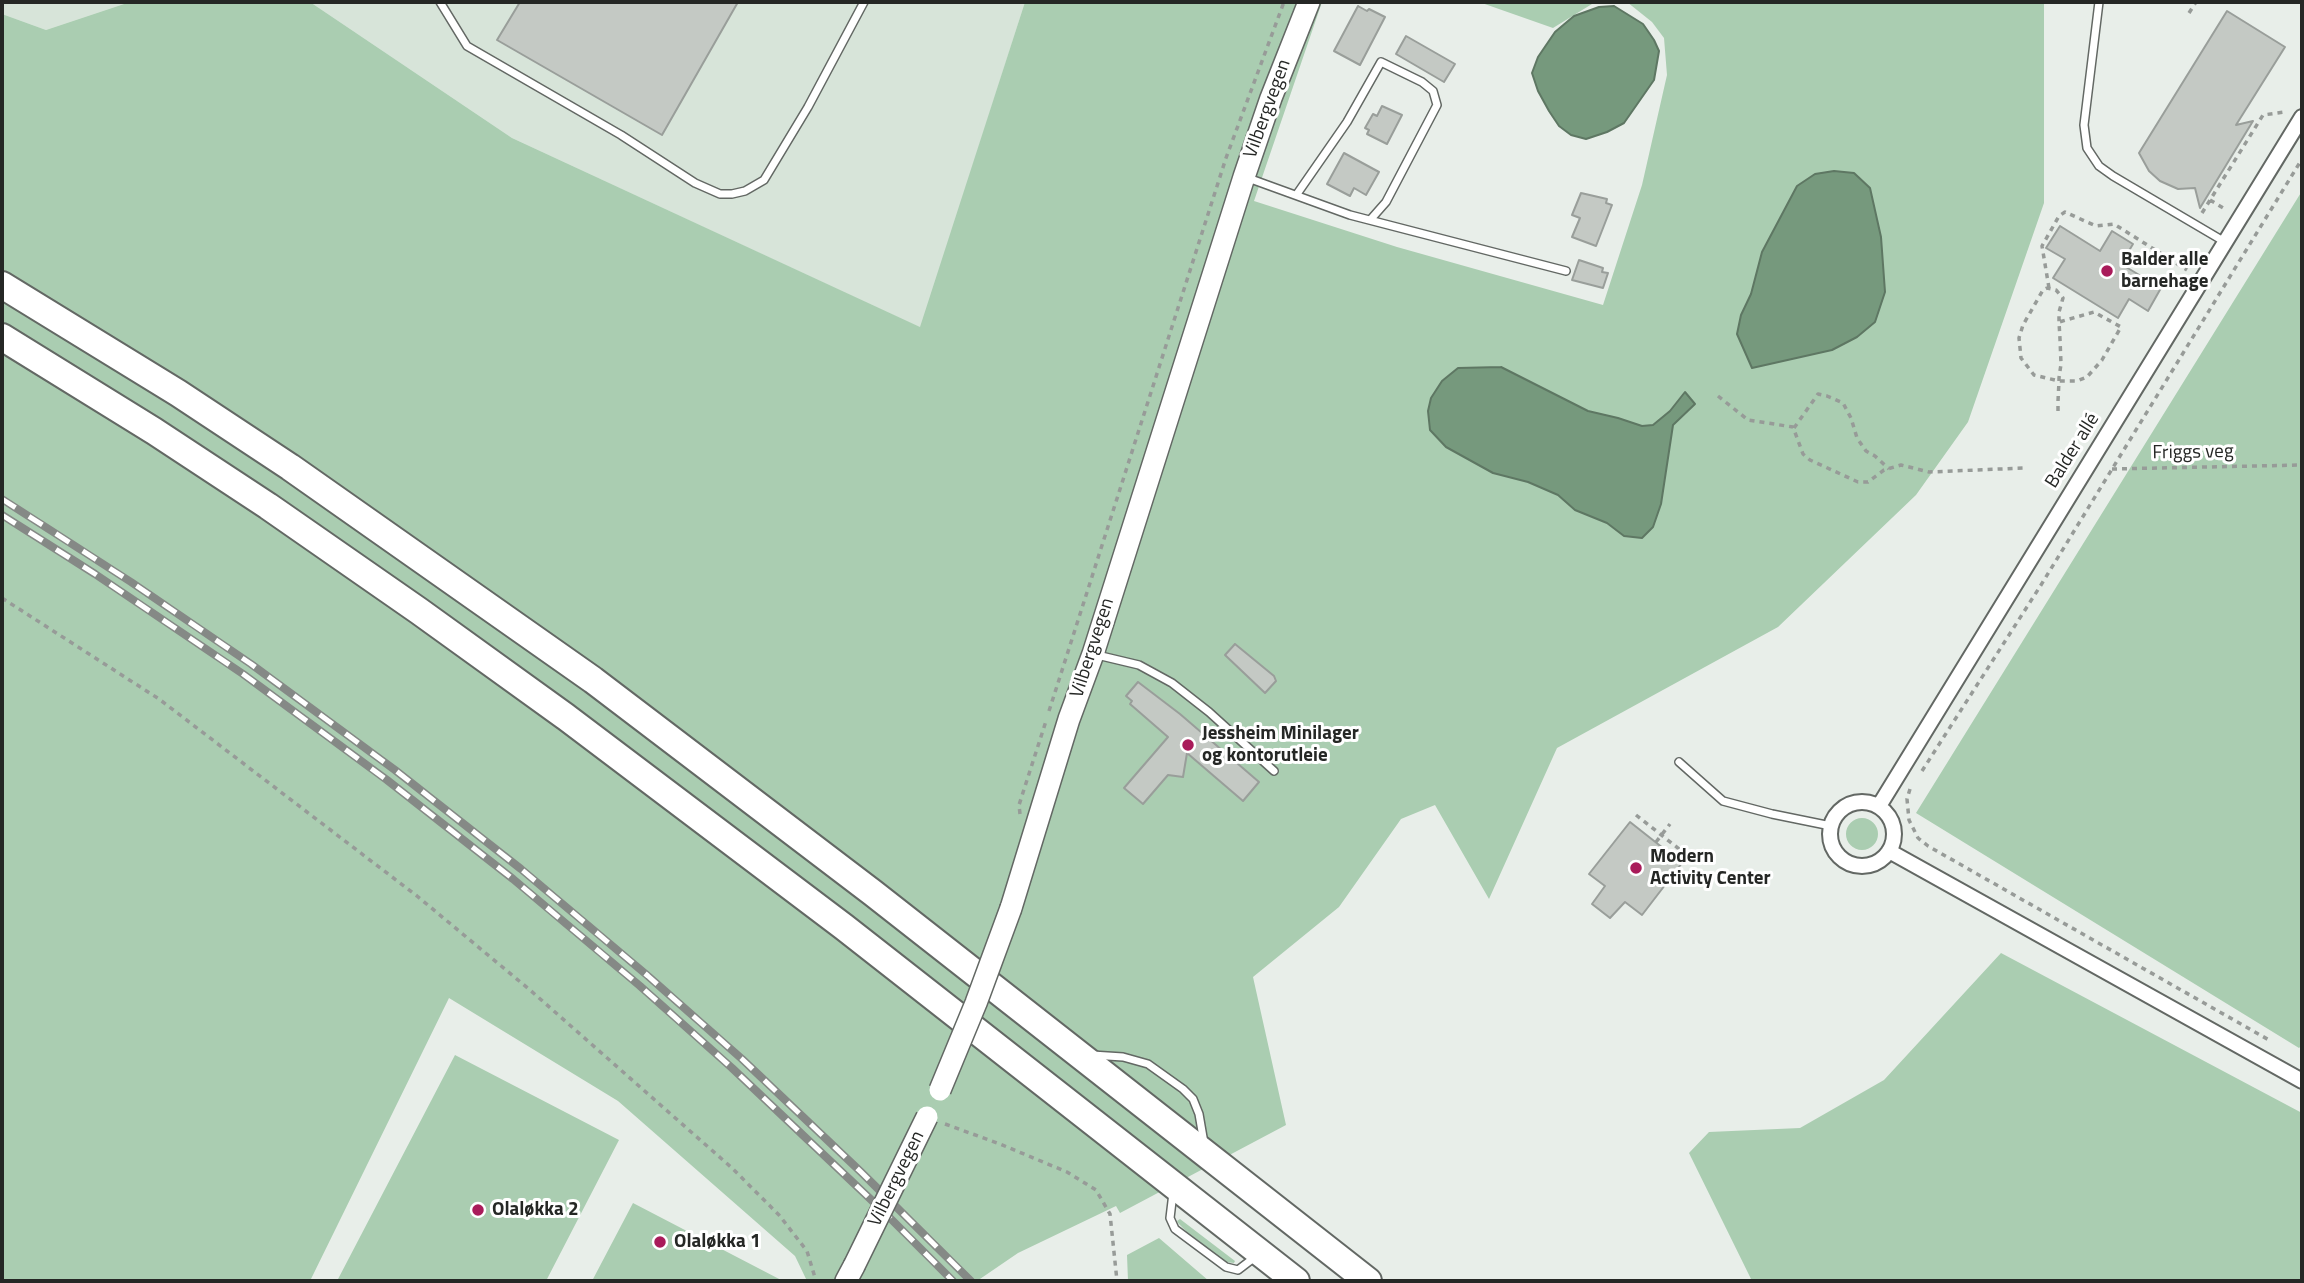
<!DOCTYPE html>
<html>
<head>
<meta charset="utf-8">
<style>
  body { margin:0 }
  #map { position:relative; width:2304px; height:1283px; overflow:hidden; background:#e8eee9; font-family:"Titillium Web",sans-serif }
  canvas { display:block }
  .frame { position:absolute; inset:0; border:4px solid #252725; pointer-events:none }
</style>
</head>
<body>
<div id="map">
<canvas width="2304" height="1283"></canvas>
<div class="frame"></div>
</div>
<script>
const c = document.querySelector('canvas').getContext('2d');
c.lineJoin = 'round';
function paint(path, color) { c.fillStyle = color; c.fill(path, 'evenodd'); }
const poly = rows => new Path2D(rows.map(r => 'M' + r).join(''));
function trace(path, color, width, dash) { c.strokeStyle = color; c.lineWidth = width; c.lineCap = dash ? 'butt' : 'round'; c.setLineDash(dash || []); c.stroke(path); }
function drawText(font, color, halo, rows, align = 'center') {
  c.font = font + ' "Titillium Web",sans-serif'; c.lineWidth = 6; c.setLineDash([]); c.textBaseline = 'middle'; c.strokeStyle = halo; c.fillStyle = color; for (const [text, x, y, turn = 0] of rows) {
    c.save(); c.translate(x, y); c.rotate((+turn || 0) * Math.PI / 180); c.textAlign = isNaN(turn) ? turn : align; if (halo) c.strokeText(text, 0, 0); c.fillText(text, 0, 0); c.restore();
  }
}
paint(poly([
  [2,2,130,2,46,30,2,14],
  [310,2,1025,2,921,328,512,138]
]), '#d7e4d9');
paint(poly([
  [130,2,310,2,512,138,920,327,1025,2,1322,2,1254,201,1397,247,1603,305,1642,185,1667,75,1664,38,1652,22,1627,2,2044,2,2044,203,1968,422,1916,495,1778,627,1557,748,1489,899,1435,805,1401,819,1339,907,1253,977,1286,1125,1120,1213,1116,1206,1018,1253,977,1281,807,1281,795,1256,618,1101,449,998,310,1281,2,1281,2,14,46,30],
  [1479,2,1603,2,1592,4,1553,28],
  [2302,191,2302,1045,2299,1048,1916,813],
  '1846 834a16 16 0 1 1 32 0a16 16 0 1 1-32 0Z',
  [2001,953,2302,1113,2302,1281,1752,1281,1689,1153,1709,1132,1800,1128,1884,1080],
  [455,1055,619,1140,546,1281,337,1281],
  [633,1203,783,1281,592,1281],
  [1180,1219,1235,1261,1234,1263,1226,1262,1187,1232,1178,1223,1177,1221],
  [1159,1238,1209,1281,1128,1281,1127,1255]
]), '#aacdb1');
const water = poly([
  [1614,6,1643,24,1654,40,1659,51,1654,80,1624,123,1607,132,1586,139,1571,135,1559,126,1549,111,1538,91,1532,73,1538,57,1555,32,1574,16,1599,7,1614,6],
  [1834,171,1854,173,1870,188,1881,237,1885,292,1875,322,1857,337,1832,350,1752,368,1737,334,1741,315,1751,294,1762,252,1797,186,1815,174,1834,171],
  [1501,367,1588,411,1618,418,1642,426,1653,425,1670,411,1685,392,1695,404,1673,425,1661,504,1653,527,1642,538,1624,536,1607,523,1575,510,1558,495,1528,482,1493,473,1446,447,1430,430,1428,411,1431,398,1442,381,1458,368,1501,367]
]);
paint(water, '#76997d');
trace(water, '#5e7763', 2);
const building = poly([
  [520,2,738,2,662,135,497,40,520,2],
  [1358,6,1367,11,1369,9,1385,17,1360,65,1334,51,1358,6],
  [2227,11,2285,47,2236,125,2253,121,2200,208,2195,188,2178,189,2160,181,2149,171,2139,153,2227,11],
  [1406,36,1455,64,1444,82,1396,54,1406,36],
  [1382,106,1402,115,1387,144,1367,134,1369,130,1365,128,1373,114,1377,116,1382,106],
  [1344,153,1379,172,1366,195,1354,188,1350,196,1327,184,1344,153],
  [1581,193,1607,199,1606,203,1612,205,1596,246,1572,237,1580,218,1572,215,1581,193],
  [2060,226,2100,251,2112,231,2133,244,2121,264,2161,288,2148,311,2129,299,2118,318,2053,278,2065,259,2046,248,2060,226],
  [1579,260,1603,268,1602,272,1608,273,1603,288,1572,280,1579,260],
  [1235,644,1274,676,1276,681,1265,693,1225,655,1235,644],
  [1138,682,1180,714,1259,782,1243,801,1187,753,1183,777,1168,775,1143,804,1124,788,1168,737,1130,704,1132,701,1126,696,1138,682],
  [1630,822,1682,863,1642,915,1625,902,1610,918,1592,904,1605,886,1589,874,1630,822]
]);
paint(building, '#c4c9c4');
trace(building, '#999e9a', 2);
const lane = poly([
  [440,2,467,46,621,135,695,183,720,194,732,194,745,191,764,180,808,107,864,2],
  [2099,2,2084,125,2087,148,2099,166,2113,176,2225,242],
  [1248,178,1350,215,1566,271],
  [1297,194,1347,122,1381,62,1422,82,1433,91,1437,105,1386,202,1371,219],
  [1097,655,1139,665,1172,683,1209,712,1274,771],
  [1679,762,1723,801,1772,814,1831,826],
  [1092,1055,1123,1057,1148,1064,1183,1089,1193,1099,1199,1114,1204,1143],
  [1173,1193,1170,1218,1175,1229,1226,1267,1238,1270,1255,1257]
]);
const street = poly([
  '1830 834a32 32 0 1 1 64 0a32 32 0 1 1-64 0Z',
  [1879,806,2302,117],
  [1889,851,2302,1081]
]);
const secondary = poly([
  [1011,908,1069,719,1093,654,1244,177,1271,98,1309,2],
  [846,1281,854,1266]
]);
const highway = poly([
  [2,285,178,393,290,467,593,680,873,893,1368,1281],
  [2,337,154,431,268,506,419,611,566,717,844,927,1296,1281]
]);
trace(lane, '#636864', 10);
trace(street, '#636864', 18);
trace(secondary, '#636864', 24);
trace(highway, '#636864', 30);
trace(poly([
  [2189,13,2196,2],
  [2210,200,2225,209],
  [2202,213,2263,115,2285,112],
  [2049,288,2042,246,2059,216,2065,212,2096,226,2114,224,2187,270],
  [1718,396,1748,420,1793,427,1803,454,1810,460,1858,482,1868,482,1884,470,1901,465,1929,472,2024,468],
  [2058,411,2058,401,2059,381,2059,378,2061,364,2060,339,2059,322,2059,312,2063,298,2056,290,2047,288,2043,290,2023,325,2019,338,2021,358,2034,375,2059,381,2077,381,2087,377,2102,360,2121,327,2094,312,2059,322],
  [1794,428,1818,394,1827,396,1843,403,1851,418,1857,438,1866,451,1875,456,1889,469],
  [2112,469,2302,465],
  [2,598,159,699,417,896,530,990,732,1168,779,1215,807,1251,816,1281],
  [1049,711,1226,158,1284,2],
  [1922,771,2041,585,2302,159],
  [1910,789,1907,799,1909,820,1918,838,1928,846,2269,1040],
  [1020,814,1019,805,1046,721],
  [1636,815,1688,856],
  [1656,842,1670,824],
  [945,1124,1000,1144,1067,1172,1096,1190,1110,1214,1117,1281]
]), '#979b98', 3.5, [5, 5]);
trace(lane, '#fff', 7);
trace(street, '#fff', 14);
trace(secondary, '#fff', 21);
trace(highway, '#fff', 26);
const rail = poly([
  [2,499,131,582,251,664,395,770,521,869,648,976,742,1059,861,1172,971,1281],
  [2,515,95,574,243,674,387,780,513,879,640,986,732,1068,883,1211,953,1281]
]);
trace(rail, '#858986', 8);
trace(rail, '#fff', 5, [16]);
const secondaryBridge = poly([
  [940,1090,976,1003,1011,908],
  [854,1266,927,1117]
]);
trace(secondaryBridge, '#636864', 24, []);
trace(secondaryBridge, '#fff', 21);
for (const [x, y, r, color] of [
  [2107,271,7,"#a91b5a"],
  [1188,745,7,"#a91b5a"],
  [1636,868,7,"#a91b5a"],
  [478,1210,7,"#a91b5a"],
  [660,1242,7,"#a91b5a"]
]) { const dot = new Path2D(); dot.arc(x, y, r, 0, 2 * Math.PI); c.fillStyle = color; c.fill(dot); trace(dot, '#fff', 2.5); }
drawText('19px', '#252725', '#fff', [
  ["Vilbergvegen",1268,109,-70],
  ["Balder allé",2073,451,-58],
  ["Friggs veg",2193,453,-1],
  ["Vilbergvegen",1093,648,-72],
  ["Vilbergvegen",897,1179,-64]
]);
drawText('bold 19px', '#252725', '#fff', [
  ["Balder alle",2121,260],
  ["barnehage",2121,282],
  ["Jessheim Minilager",1202,734],
  ["og kontorutleie",1202,756],
  ["Modern",1650,857],
  ["Activity Center",1650,879],
  ["Olaløkka 2",492,1210],
  ["Olaløkka 1",674,1242]
], 'left');
</script>
</body>
</html>
